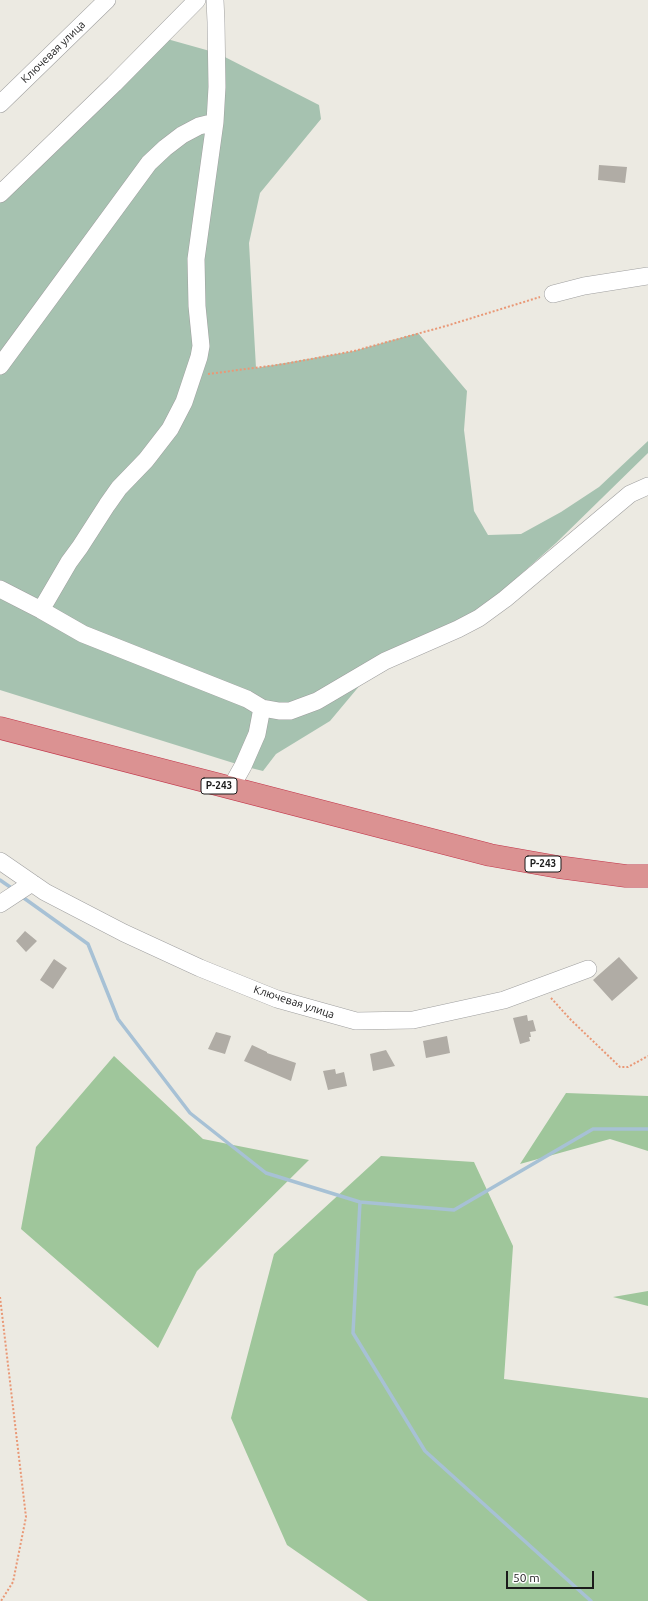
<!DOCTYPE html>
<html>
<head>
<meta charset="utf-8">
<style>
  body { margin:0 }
  #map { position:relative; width:648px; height:1601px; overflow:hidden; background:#eceae2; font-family:Ubuntu,sans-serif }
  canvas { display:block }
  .scale { position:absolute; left:506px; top:1571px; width:88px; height:18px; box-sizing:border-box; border:2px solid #1b1b1b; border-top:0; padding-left:5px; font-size:12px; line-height:14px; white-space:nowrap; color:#1b1b1b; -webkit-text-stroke:3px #fff; paint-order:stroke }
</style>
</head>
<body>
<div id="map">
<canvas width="648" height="1601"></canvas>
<div class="scale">50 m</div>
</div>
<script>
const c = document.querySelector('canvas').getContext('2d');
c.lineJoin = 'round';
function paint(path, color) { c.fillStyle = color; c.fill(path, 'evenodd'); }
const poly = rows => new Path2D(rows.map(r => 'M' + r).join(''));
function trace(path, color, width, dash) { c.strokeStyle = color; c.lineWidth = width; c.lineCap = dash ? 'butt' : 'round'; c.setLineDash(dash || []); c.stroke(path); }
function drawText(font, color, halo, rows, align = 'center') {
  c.font = font + ' Ubuntu,sans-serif'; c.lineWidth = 4; c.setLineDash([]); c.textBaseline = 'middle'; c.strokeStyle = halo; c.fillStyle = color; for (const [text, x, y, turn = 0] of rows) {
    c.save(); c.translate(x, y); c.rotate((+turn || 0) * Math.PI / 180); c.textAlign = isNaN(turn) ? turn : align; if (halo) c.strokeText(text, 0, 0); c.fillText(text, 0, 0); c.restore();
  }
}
paint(poly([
  [114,1056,203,1139,309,1160,197,1271,158,1348,21,1229,36,1147],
  [566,1093,648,1096,648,1151,610,1139,520,1164],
  [381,1156,474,1162,513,1246,504,1379,648,1398,648,1601,368,1601,287,1545,231,1418,274,1254],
  [648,1291,648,1306,613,1297]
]), '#9fc69b');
paint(poly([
  [160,37,217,53,319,105,321,119,260,193,249,243,256,368,354,351,418,333,467,391,464,430,474,511,488,535,521,534,561,512,599,487,648,441,648,453,556,543,493,599,361,684,330,721,276,754,263,771,243,766,0,690,0,194]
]), '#a6c2b0');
trace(poly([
  [0,880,13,889],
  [21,896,88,944,118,1019,190,1113,266,1173,360,1202,454,1210,593,1129,648,1129],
  [360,1202,353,1333,425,1451,591,1601]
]), '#a7c1d5', 3.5);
paint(poly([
  [599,165,627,167,625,183,598,180],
  [25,931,37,941,26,952,16,941],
  [619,957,638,978,612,1001,593,980],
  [54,959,67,968,53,989,40,980],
  [527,1015,528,1021,533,1020,536,1031,530,1032,531,1037,529,1037,530,1041,520,1044,513,1018],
  [216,1032,231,1036,225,1054,208,1049],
  [447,1036,450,1053,426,1058,423,1041],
  [252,1045,267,1052,267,1053,296,1063,291,1081,244,1061],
  [386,1050,395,1066,373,1071,370,1054],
  [335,1069,336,1074,344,1072,347,1086,328,1090,323,1071]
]), '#b0aca5');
const minor = poly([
  [0,104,107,0],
  [0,194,114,84,197,0],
  [553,294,584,286,648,276],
  [0,366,149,163,165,148,182,135,199,126,215,122],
  [0,589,41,610,83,634,247,699,262,708,279,711,290,711,317,701,385,661,458,629,479,618,505,599,630,494,648,486],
  [41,610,69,562,80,547,107,505,119,488,146,460,170,429,184,402,199,357,201,346,197,306,196,259,215,122,217,87,216,22,215,0],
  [230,789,243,766,257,734,262,708],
  [0,861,45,892,124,933,200,968,277,999,356,1021,413,1020,504,1000,588,969],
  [0,904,32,883]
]);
const highway = poly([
  [0,728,490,855,558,867,626,876,648,876]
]);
trace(minor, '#9f9f9f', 18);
trace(highway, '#c2374b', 23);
trace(poly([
  [208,374,284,364,354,351,446,326,540,297],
  [551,998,571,1020,620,1067,628,1067,648,1056],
  [0,1297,26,1517,13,1582,1,1601]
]), '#e99876', 2, [2, 2]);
trace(minor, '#fff', 17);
trace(highway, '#db9292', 22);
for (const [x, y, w] of [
  [219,786,36],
  [543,864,36]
]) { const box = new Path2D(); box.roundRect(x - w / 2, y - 8, w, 16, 3); c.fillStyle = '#fff'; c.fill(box); trace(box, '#1b1b1b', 1); }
drawText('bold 10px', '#1b1b1b', null, [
  ["Р-243",219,786],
  ["Р-243",543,864]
]);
drawText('11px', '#1b1b1b', '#fff', [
  ["Ключевая улица",53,52,-44],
  ["Ключевая улица",294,1002,18]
]);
</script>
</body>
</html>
